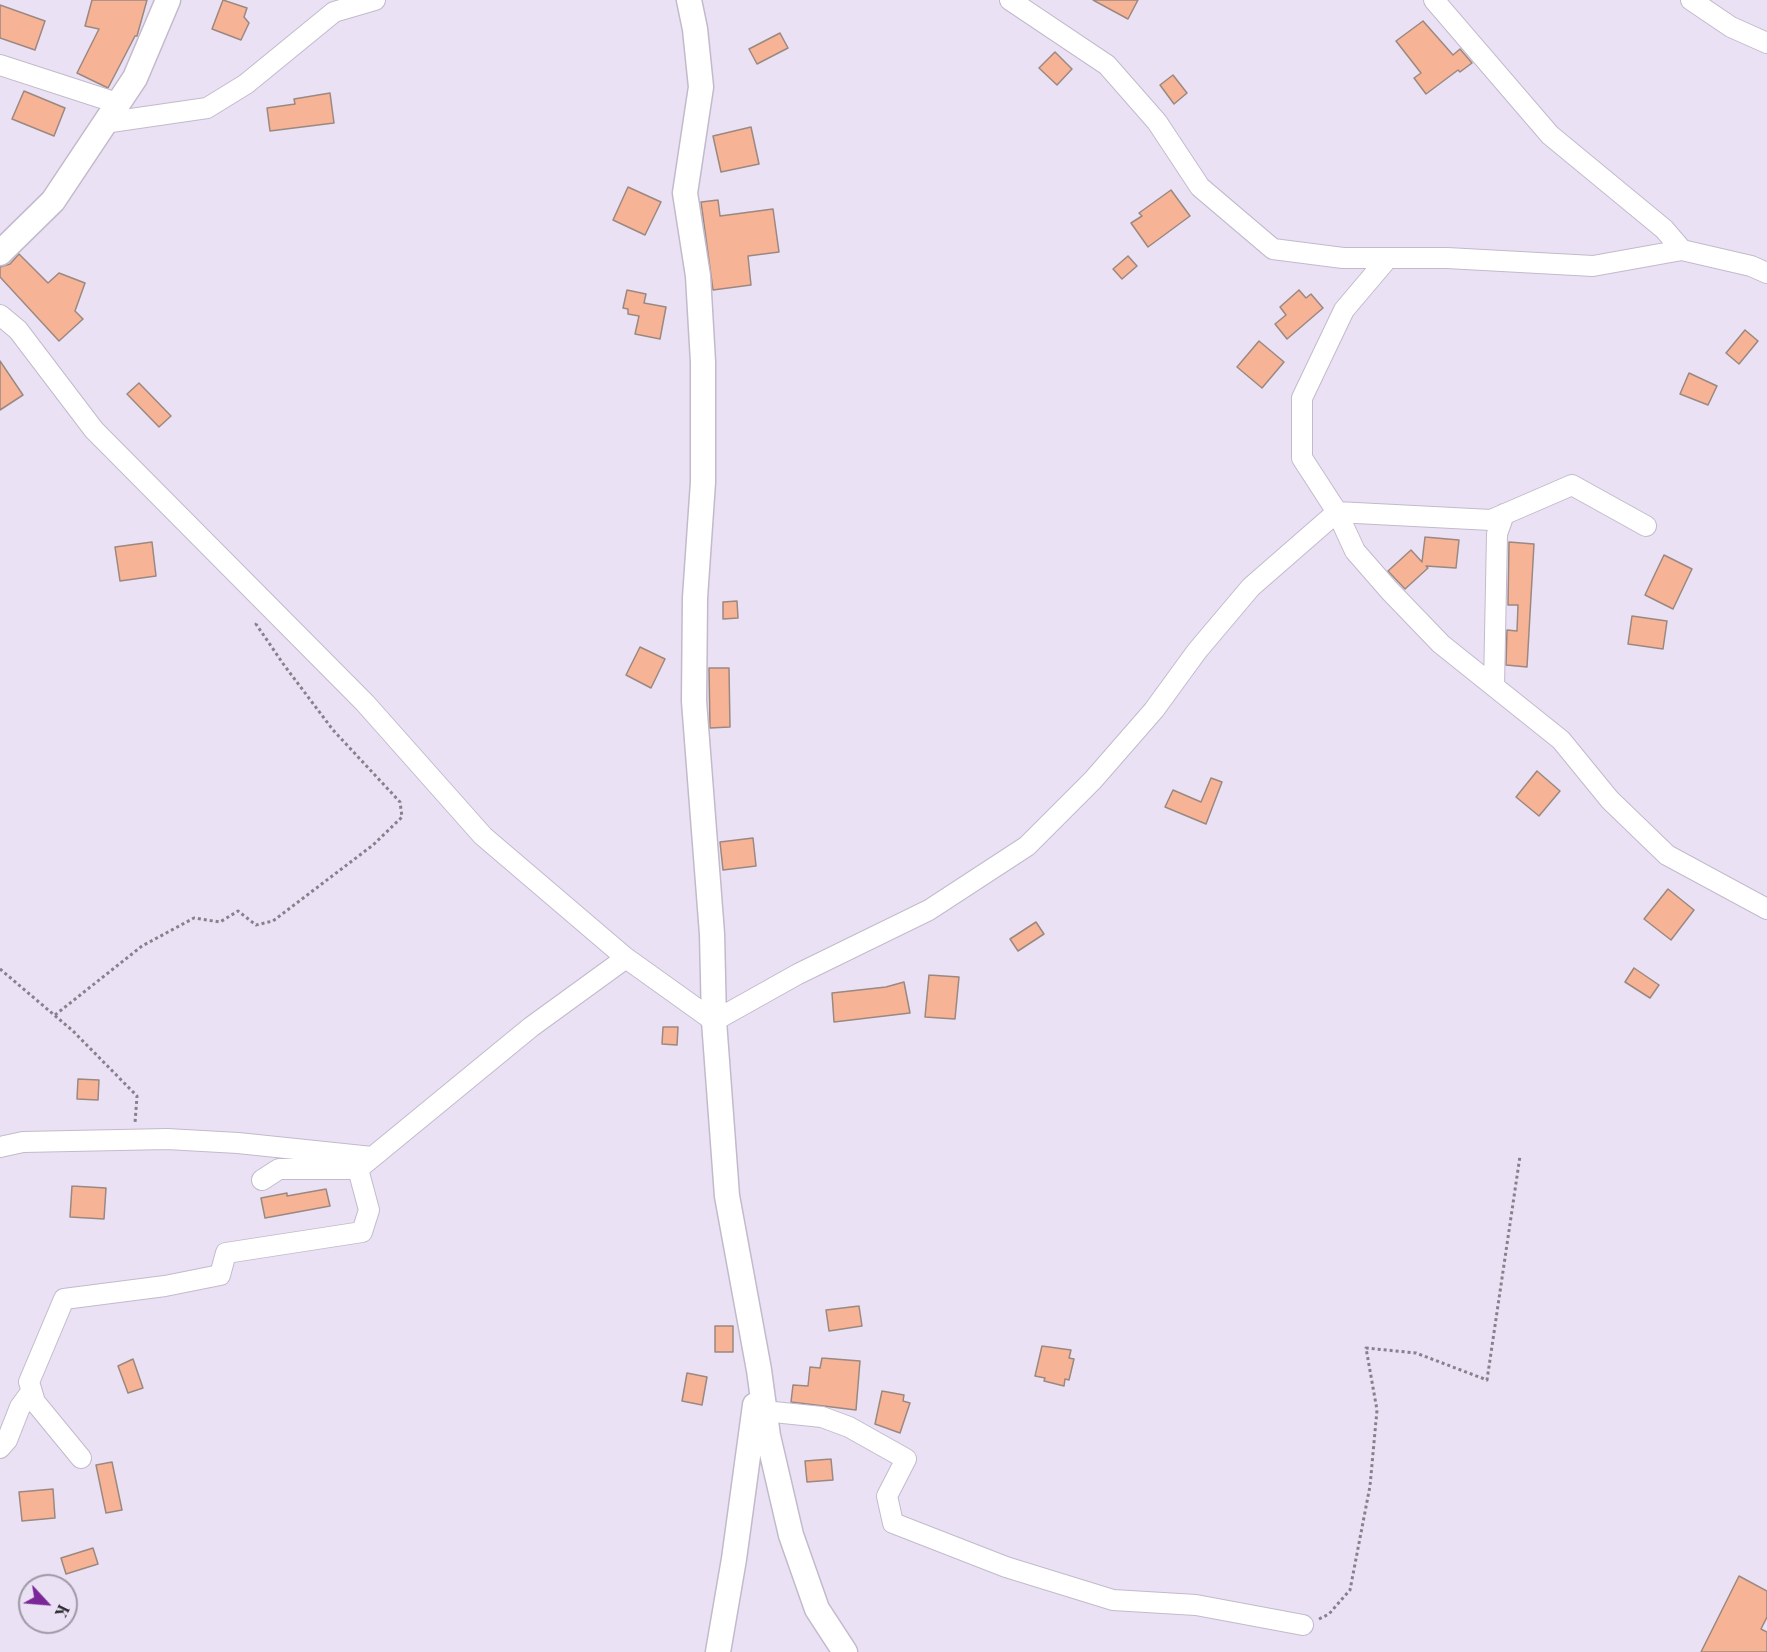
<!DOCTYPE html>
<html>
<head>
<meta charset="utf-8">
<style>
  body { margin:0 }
  #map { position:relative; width:1767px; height:1652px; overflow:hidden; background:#eae2f4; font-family:"Playfair Display",serif }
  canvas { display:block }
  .north { position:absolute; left:18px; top:1574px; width:60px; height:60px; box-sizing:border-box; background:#eae2f4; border:2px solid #9f99a6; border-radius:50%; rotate:116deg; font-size:16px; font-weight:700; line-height:24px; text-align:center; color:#2e2b32 }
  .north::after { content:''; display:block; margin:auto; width:21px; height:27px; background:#7a2898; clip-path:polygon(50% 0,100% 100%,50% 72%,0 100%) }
</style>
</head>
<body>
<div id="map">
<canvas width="1767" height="1652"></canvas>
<div class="north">K</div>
</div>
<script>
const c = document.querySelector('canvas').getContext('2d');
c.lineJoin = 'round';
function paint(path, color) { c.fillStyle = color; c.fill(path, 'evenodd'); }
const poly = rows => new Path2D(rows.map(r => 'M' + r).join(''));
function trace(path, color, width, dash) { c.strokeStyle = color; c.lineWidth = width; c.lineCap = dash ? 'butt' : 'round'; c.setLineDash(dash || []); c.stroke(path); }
const building = poly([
  [92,0,147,0,137,36,135,36,108,88,77,73,99,29,85,26,92,0],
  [223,0,247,8,244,17,249,23,241,40,212,29,223,0],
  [1093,0,1138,0,1128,19,1093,0],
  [0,5,45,21,35,50,0,38,0,5],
  [1423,21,1453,55,1460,49,1472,63,1460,72,1458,70,1426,94,1414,78,1421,73,1396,41,1423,21],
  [780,33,788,48,757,64,749,49,780,33],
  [1055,52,1072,69,1057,85,1039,68,1055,52],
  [1173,75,1187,93,1174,104,1160,85,1173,75],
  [24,91,65,108,54,136,12,119,24,91],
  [330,93,334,123,270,131,267,108,295,104,294,99,330,93],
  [751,127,759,164,721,172,713,136,751,127],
  [628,187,661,202,645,235,613,220,628,187],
  [1171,190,1190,216,1148,247,1131,223,1142,216,1139,213,1171,190],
  [718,200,720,216,773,209,779,252,748,256,751,285,713,290,701,202,718,200],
  [19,254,48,283,59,273,85,283,75,311,83,319,59,341,0,277,0,267,10,264,19,254],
  [1128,256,1137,266,1122,279,1113,269,1128,256],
  [627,290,646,294,644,303,666,307,660,339,635,334,639,316,628,314,628,309,623,308,627,290],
  [1299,290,1306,298,1311,294,1323,308,1287,339,1275,324,1286,315,1280,307,1299,290],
  [1745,330,1758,341,1739,364,1726,353,1745,330],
  [1259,341,1284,362,1262,388,1237,367,1259,341],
  [0,361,23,395,0,410,0,361],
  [1689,373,1717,386,1708,405,1680,394,1689,373],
  [139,383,171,416,159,427,127,394,139,383],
  [1425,537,1459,540,1456,568,1426,566,1428,568,1405,589,1388,571,1411,550,1422,562,1425,537],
  [152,542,156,576,120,581,115,547,152,542],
  [1509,542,1534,544,1527,667,1506,665,1507,630,1517,631,1518,605,1508,605,1509,542],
  [1664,555,1692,569,1673,609,1645,595,1664,555],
  [737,601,738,618,723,619,723,602,737,601],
  [1632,616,1667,621,1663,649,1628,644,1632,616],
  [640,647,665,659,651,688,626,675,640,647],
  [709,668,729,668,730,727,710,728,709,668],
  [1537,771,1560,791,1539,816,1516,797,1537,771],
  [1211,778,1222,782,1206,824,1165,807,1173,790,1201,802,1211,778],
  [753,838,756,866,723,870,720,842,753,838],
  [1668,889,1694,910,1671,940,1644,919,1668,889],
  [1036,922,1044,934,1018,951,1010,939,1036,922],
  [1634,968,1659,985,1650,998,1625,982,1634,968],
  [929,975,959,977,955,1019,925,1017,929,975],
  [904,982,910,1013,834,1022,832,993,886,987,904,982],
  [663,1027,678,1027,677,1045,662,1044,663,1027],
  [78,1079,99,1080,98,1100,77,1099,78,1079],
  [72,1186,106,1188,104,1219,70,1217,72,1186],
  [326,1189,330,1206,265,1218,261,1198,287,1193,287,1196,326,1189],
  [859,1306,862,1326,829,1331,826,1310,859,1306],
  [715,1326,733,1326,733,1352,715,1352,715,1326],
  [1042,1346,1071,1350,1069,1358,1074,1359,1069,1380,1065,1379,1064,1386,1044,1381,1045,1378,1035,1376,1042,1346],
  [822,1358,860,1361,856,1410,791,1402,793,1385,808,1386,810,1367,820,1368,822,1358],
  [133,1359,143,1388,128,1393,118,1366,133,1359],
  [687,1373,707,1377,702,1405,682,1401,687,1373],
  [882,1391,904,1395,903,1401,910,1403,900,1433,875,1424,882,1391],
  [831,1459,833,1480,807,1482,805,1461,831,1459],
  [112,1462,122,1510,106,1513,96,1465,112,1462],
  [53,1489,55,1518,22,1521,19,1492,53,1489],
  [93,1548,98,1564,66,1574,61,1558,93,1548],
  [1739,1576,1767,1591,1767,1617,1761,1629,1767,1632,1767,1652,1701,1652,1739,1576]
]);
paint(building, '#f7b396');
trace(building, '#9b8880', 1.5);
const minor = poly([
  [1010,0,1107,65,1157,122,1200,187,1273,249,1343,258,1447,258,1593,266,1682,250],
  [1434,0,1550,135,1664,229,1682,250,1751,266,1767,273],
  [1691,0,1731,27,1767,43],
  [0,65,117,103],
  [104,123,207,108,246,84,334,12,375,0],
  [0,315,18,330,94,430,365,703,483,836,626,958,714,1021,798,974,929,910,1027,846,1093,780,1154,710,1197,651,1251,587,1337,512,1302,458,1302,398,1344,310,1388,258],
  [1646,526,1572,485,1491,520,1337,512,1355,551,1389,590,1441,644,1561,740,1610,800,1667,855,1767,909],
  [1494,686,1497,534,1504,514],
  [0,1147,23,1142,167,1139,238,1143,372,1157],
  [262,1180,279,1169,358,1169],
  [764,1411,822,1417,849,1427,906,1459,887,1496,893,1523,1006,1567,1113,1600,1196,1605,1303,1625],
  [0,1448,7,1440,20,1407,31,1392],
  [81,1458,35,1402,29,1382,64,1299,165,1286,220,1275,226,1253,362,1232,369,1210,358,1169,531,1027,626,958]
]);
const tertiary = poly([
  [689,0,695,29,701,87,685,193,698,276,703,362,703,482,695,598,694,701,712,934,714,1021,727,1196,759,1370,768,1436,791,1535,817,1609,845,1652],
  [0,253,53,201,135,78,168,0],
  [718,1652,734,1559,755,1405]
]);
trace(minor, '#c2bacb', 22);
trace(tertiary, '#c2bacb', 27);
trace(poly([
  [0,969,73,1031,137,1096,135,1123],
  [55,1015,142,946,194,918,220,922,238,911,256,925,273,921,373,845,402,817,400,802,333,730,284,665,256,624,258,621],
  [1319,1619,1329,1614,1350,1590,1370,1486,1377,1410,1366,1348,1416,1353,1487,1380,1520,1156]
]), '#86818d', 3, [3, 3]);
trace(minor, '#fff', 20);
trace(tertiary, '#fff', 24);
</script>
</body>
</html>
